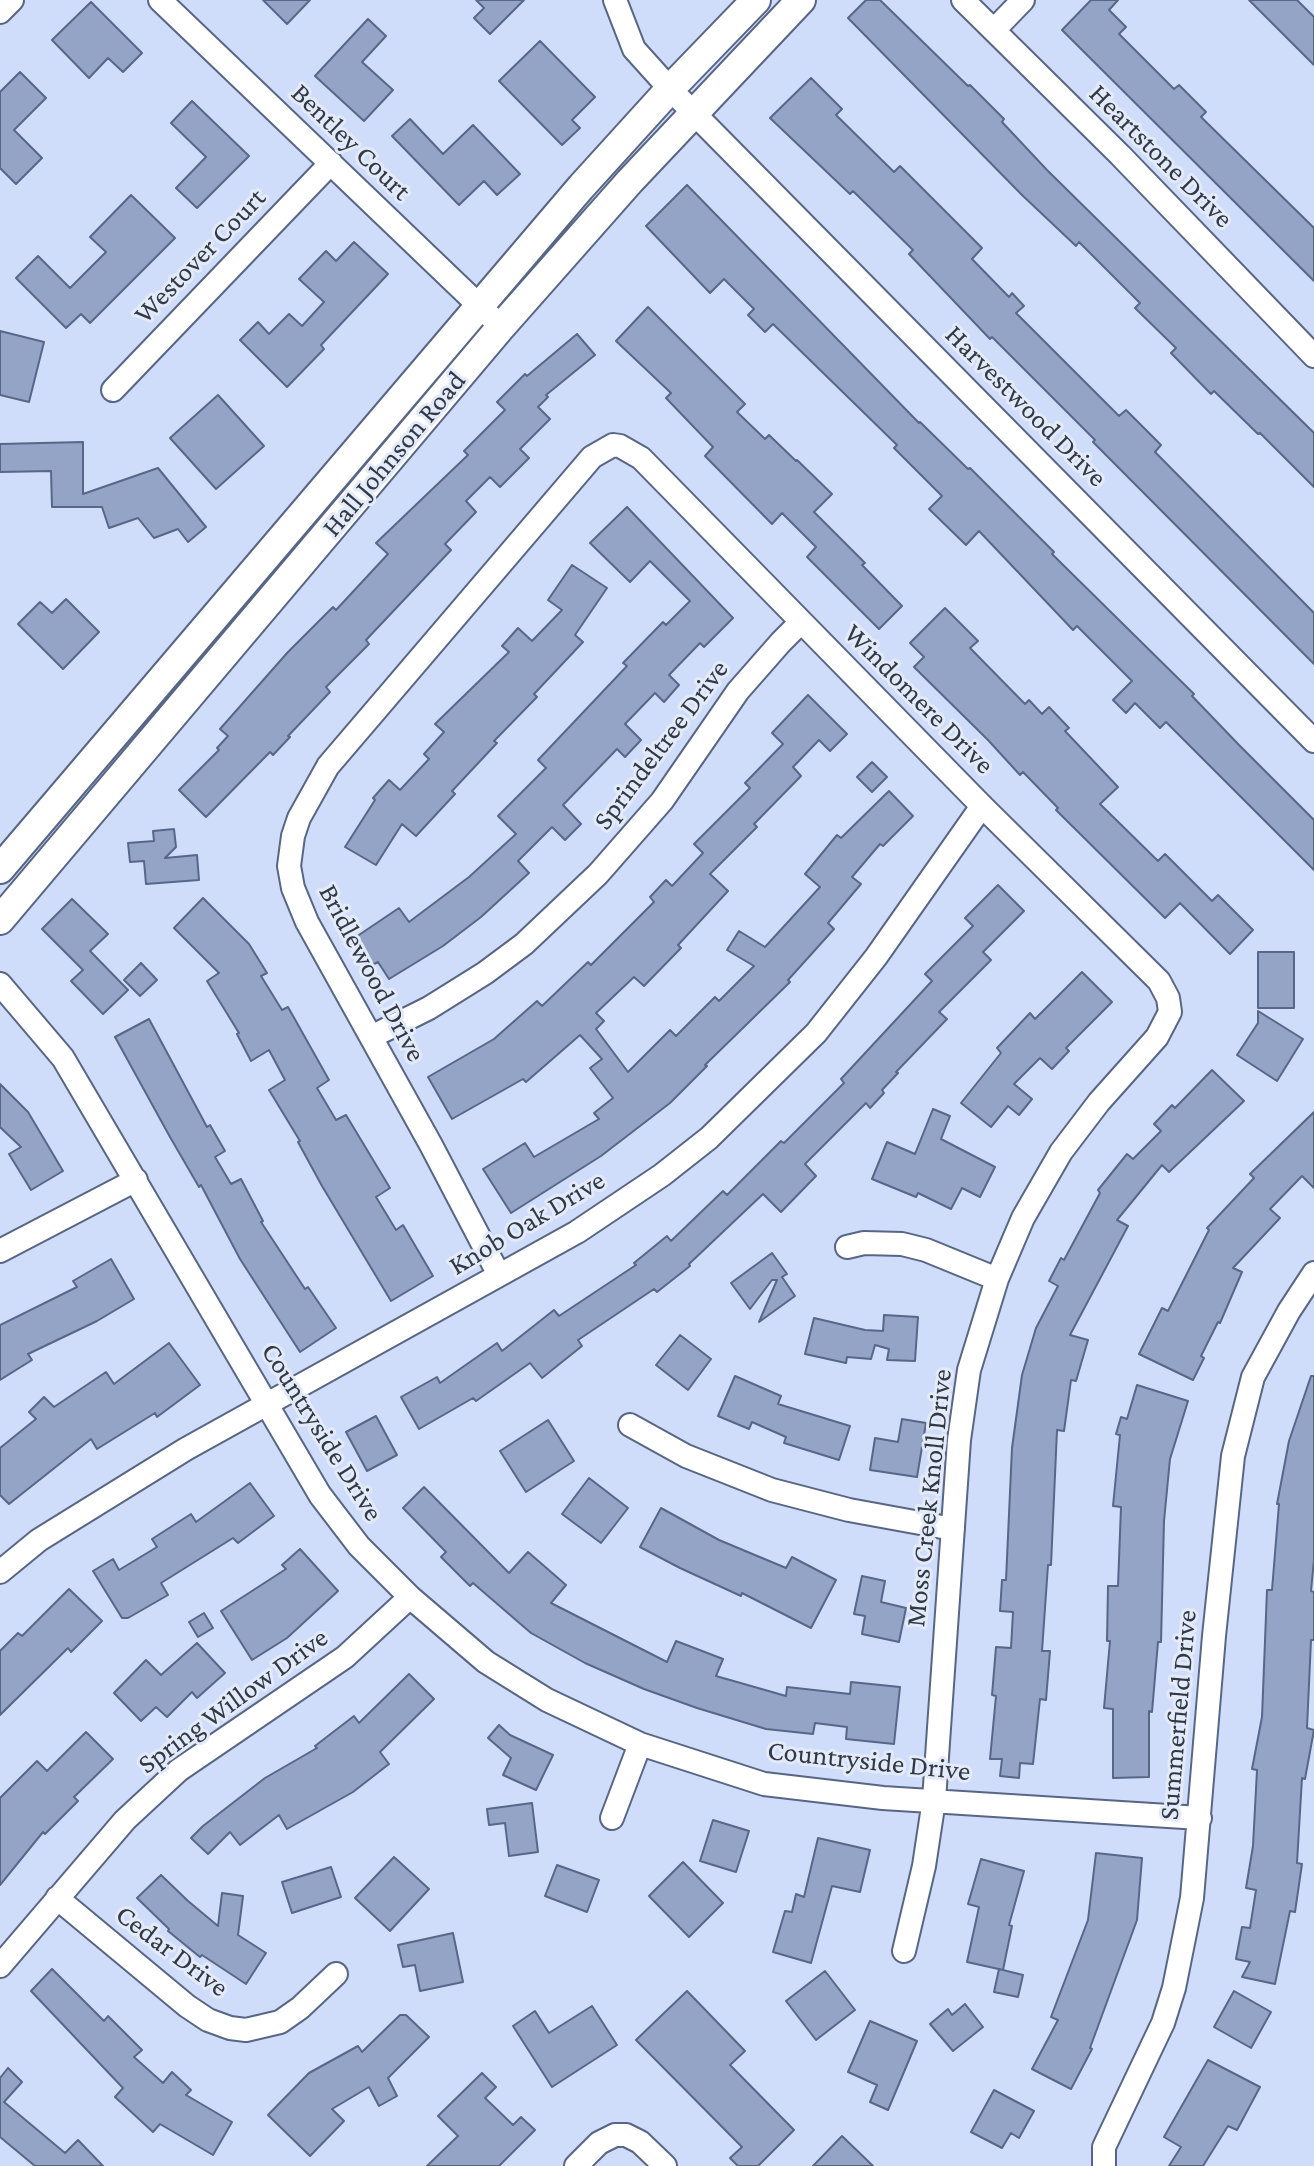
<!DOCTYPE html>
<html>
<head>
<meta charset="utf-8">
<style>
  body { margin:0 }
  canvas { display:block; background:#cfdcfa }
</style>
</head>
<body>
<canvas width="1314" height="2166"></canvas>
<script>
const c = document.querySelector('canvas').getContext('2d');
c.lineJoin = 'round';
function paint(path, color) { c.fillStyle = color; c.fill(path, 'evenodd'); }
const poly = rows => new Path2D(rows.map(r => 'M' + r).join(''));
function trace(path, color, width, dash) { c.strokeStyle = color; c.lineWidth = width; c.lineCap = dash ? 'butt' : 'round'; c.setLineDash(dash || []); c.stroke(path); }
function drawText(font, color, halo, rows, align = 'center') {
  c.font = font + ' "Crimson Pro",serif'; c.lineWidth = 6; c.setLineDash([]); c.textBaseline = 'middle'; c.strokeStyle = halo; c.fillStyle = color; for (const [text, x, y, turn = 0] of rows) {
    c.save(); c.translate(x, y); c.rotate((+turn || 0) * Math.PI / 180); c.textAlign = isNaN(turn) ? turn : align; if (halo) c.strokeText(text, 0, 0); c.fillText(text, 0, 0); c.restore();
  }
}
const building = poly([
  [263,0,310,0,287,24,263,0],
  [476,0,524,0,490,34,474,18,484,8,476,0],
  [866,0,880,0,968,86,970,85,1004,119,1002,122,1047,170,1314,433,1314,487,1260,433,1258,434,1214,391,1211,394,1171,353,1176,348,1135,308,1140,303,1079,242,1076,246,1022,195,848,18,866,0],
  [1091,0,1118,0,1109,10,1126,27,1119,34,1174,89,1179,85,1206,112,1201,117,1314,228,1314,281,1062,30,1091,0],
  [1249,0,1297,0,1314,17,1314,65,1249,0],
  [91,2,142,53,123,72,108,58,89,78,52,40,91,2],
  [368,19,386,36,362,62,393,90,364,121,315,76,368,19],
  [540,41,595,97,572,120,580,128,562,145,499,81,540,41],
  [20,72,46,98,14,130,42,158,16,184,0,168,0,92,20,72],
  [811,78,842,109,836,115,894,172,900,166,982,248,972,259,1009,297,1012,293,1024,306,1016,313,1119,416,1126,410,1161,445,1155,452,1314,613,1314,664,1093,442,1095,440,992,337,990,339,909,254,913,250,853,191,850,194,770,118,811,78],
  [192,101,249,156,197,208,176,188,206,157,171,123,192,101],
  [410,119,443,154,473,125,520,174,497,195,484,181,459,205,392,136,410,119],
  [687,185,919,423,920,422,968,469,970,468,1054,552,1052,554,1194,694,1192,696,1239,745,1314,820,1314,870,1166,722,1160,728,1135,703,1126,713,1113,700,1132,681,1077,626,1073,630,979,531,966,545,929,509,942,496,894,448,897,445,773,324,765,332,748,315,754,309,724,279,710,293,646,226,687,185],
  [131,195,175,238,90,323,81,314,66,328,16,278,38,256,70,288,106,252,90,237,131,195],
  [354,242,388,274,321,345,324,349,287,387,240,340,258,322,269,334,289,314,302,326,324,302,299,279,326,251,336,261,354,242],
  [648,307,745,404,737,412,765,439,769,435,796,461,797,460,832,494,814,512,865,563,862,565,902,606,879,629,807,557,816,547,782,513,772,524,705,456,713,447,666,398,671,393,616,341,648,307],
  [0,331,44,342,29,402,0,395,0,331],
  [577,334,595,355,546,395,548,397,538,407,550,419,520,449,529,458,500,487,490,477,466,501,476,512,445,544,451,550,366,640,369,644,326,687,330,692,288,736,290,737,273,755,270,752,206,817,179,790,219,750,217,748,228,736,220,729,288,652,333,607,336,610,388,554,376,543,468,455,464,451,505,410,497,402,525,374,527,376,577,334],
  [218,395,264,446,216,489,170,438,218,395],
  [83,442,83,494,158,468,206,527,188,542,178,529,154,538,138,518,109,528,102,507,52,507,51,471,0,472,0,444,83,442],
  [627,507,733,618,704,647,700,643,669,675,679,685,664,702,655,693,625,724,641,740,625,757,617,749,563,805,581,824,565,840,552,827,518,861,529,873,481,917,443,946,389,979,378,962,367,968,350,941,399,908,409,922,469,877,516,834,498,816,546,768,538,760,627,666,623,663,663,622,666,625,690,601,650,561,630,582,590,543,627,507],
  [572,565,607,588,575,635,583,642,534,694,537,697,494,741,497,743,452,791,455,794,416,836,402,824,376,865,345,847,375,800,373,798,389,780,400,790,429,759,424,754,444,732,435,724,509,652,502,646,518,628,532,641,562,610,548,600,572,565],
  [66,599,99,632,63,669,18,624,40,602,52,613,66,599],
  [945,608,978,641,970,648,1025,704,1029,700,1042,714,1049,707,1069,728,1065,731,1118,787,1100,804,1158,861,1165,854,1212,901,1218,895,1253,930,1230,954,1180,903,1165,918,1056,810,1058,808,1023,772,1020,775,988,740,914,667,924,657,910,643,945,608],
  [808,695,847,734,830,751,819,740,793,767,801,776,754,824,757,827,710,874,728,891,678,945,681,948,644,986,634,977,596,1013,604,1021,596,1029,628,1072,670,1030,676,1036,715,997,719,1001,754,966,727,950,739,931,765,947,820,887,805,874,837,835,841,838,889,791,913,816,883,846,880,844,852,877,861,884,828,923,834,929,788,980,790,982,705,1065,707,1066,670,1103,601,1156,511,1213,483,1169,525,1143,534,1157,599,1119,594,1113,613,1098,590,1068,602,1059,580,1035,526,1082,523,1079,452,1119,428,1077,494,1039,537,1001,542,1006,588,962,591,965,654,902,650,897,666,880,672,886,703,853,694,844,750,788,745,783,783,744,772,733,808,695],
  [872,762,887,777,872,792,857,777,872,762],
  [174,829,176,847,165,858,197,855,199,880,146,884,144,861,130,862,128,843,154,841,153,831,174,829],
  [998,885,1024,911,983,952,991,960,939,1012,947,1019,896,1072,898,1073,882,1090,884,1093,870,1108,866,1103,805,1164,816,1176,781,1212,763,1194,689,1264,690,1266,657,1292,654,1289,578,1340,582,1346,542,1378,530,1363,476,1401,473,1398,419,1429,401,1397,437,1377,440,1383,497,1343,502,1351,554,1310,559,1316,636,1265,634,1263,667,1236,671,1241,723,1191,727,1195,781,1141,784,1143,844,1083,841,1079,932,981,925,974,973,926,965,918,998,885],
  [203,898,249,944,267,973,261,976,282,1010,288,1007,329,1080,317,1088,336,1120,346,1115,390,1188,376,1197,396,1230,403,1225,433,1276,391,1301,322,1186,298,1142,300,1141,269,1090,285,1080,269,1050,251,1061,237,1034,239,1033,207,981,219,973,174,928,203,898],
  [72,899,108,934,90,951,128,990,103,1014,71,981,83,970,42,929,72,899],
  [1258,952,1294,952,1294,1008,1258,1008,1258,952],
  [141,963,157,980,140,996,124,980,141,963],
  [1082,972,1112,1002,1066,1048,1069,1051,1052,1069,1040,1058,1014,1084,1032,1099,1019,1115,1008,1106,991,1127,961,1103,1001,1053,997,1048,1030,1013,1035,1019,1082,972],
  [1258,1011,1303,1039,1277,1081,1237,1055,1258,1023,1258,1011],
  [149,1019,207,1127,210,1125,225,1151,215,1157,231,1184,241,1179,263,1221,261,1222,305,1289,308,1287,336,1328,300,1352,240,1259,201,1185,199,1187,170,1137,115,1037,149,1019],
  [1212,1070,1244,1101,1169,1172,1162,1165,1117,1220,1128,1226,1070,1335,1088,1340,1076,1381,1071,1380,1064,1431,1057,1430,1051,1565,1048,1565,1042,1651,1050,1651,1046,1700,1040,1699,1033,1764,1020,1763,1019,1778,1000,1776,1002,1759,990,1759,996,1696,992,1695,996,1647,1011,1648,1013,1612,1000,1611,1002,1580,1006,1580,1012,1448,1022,1375,1036,1328,1058,1286,1049,1281,1061,1258,1064,1260,1100,1193,1098,1190,1127,1154,1133,1159,1161,1131,1154,1124,1172,1105,1175,1108,1212,1070],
  [0,1084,28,1112,63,1171,31,1190,9,1154,21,1147,0,1127,0,1084],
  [933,1109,950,1116,941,1139,995,1167,980,1197,962,1188,951,1209,918,1193,916,1197,872,1179,887,1142,915,1154,933,1109],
  [1314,1112,1314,1188,1302,1176,1270,1209,1280,1218,1233,1268,1242,1272,1220,1323,1218,1322,1201,1356,1204,1358,1193,1380,1139,1354,1162,1308,1168,1311,1209,1230,1207,1228,1254,1178,1250,1174,1314,1112],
  [772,1253,787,1274,782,1277,795,1296,759,1322,777,1280,772,1280,750,1309,731,1283,772,1253],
  [111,1259,134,1299,97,1321,28,1354,32,1360,0,1380,0,1325,77,1287,73,1281,111,1259],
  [884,1315,918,1317,915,1361,887,1360,889,1349,875,1345,871,1359,847,1357,846,1363,805,1354,814,1318,865,1330,883,1331,884,1315],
  [680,1335,711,1359,688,1390,656,1365,680,1335],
  [169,1343,200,1385,157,1417,155,1413,97,1449,91,1439,9,1504,0,1495,0,1448,36,1419,29,1412,44,1397,54,1407,106,1372,114,1384,169,1343],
  [735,1376,781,1396,778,1404,850,1426,839,1460,784,1443,786,1437,752,1422,749,1429,718,1416,735,1376],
  [1311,1376,1314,1376,1314,1560,1311,1591,1314,1592,1314,1640,1311,1640,1307,1728,1314,1730,1305,1779,1302,1778,1297,1863,1302,1864,1295,1912,1290,1911,1275,1984,1242,1977,1250,1962,1236,1959,1242,1927,1250,1928,1256,1890,1246,1888,1253,1846,1257,1770,1252,1769,1262,1717,1267,1590,1272,1590,1279,1504,1277,1504,1289,1441,1311,1376],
  [1137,1385,1188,1401,1170,1459,1164,1521,1161,1642,1158,1642,1152,1712,1149,1711,1149,1777,1113,1778,1113,1709,1104,1708,1110,1641,1107,1641,1108,1586,1118,1586,1121,1507,1113,1506,1120,1435,1116,1434,1121,1417,1127,1419,1137,1385],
  [376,1416,397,1455,367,1471,346,1432,376,1416],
  [902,1419,926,1423,917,1477,870,1470,875,1438,898,1442,902,1419],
  [548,1420,574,1461,526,1492,500,1451,548,1420],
  [589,1478,628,1508,601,1543,562,1514,589,1478],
  [250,1483,274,1516,238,1543,233,1538,161,1583,168,1595,128,1618,122,1618,93,1571,113,1559,119,1570,157,1547,152,1539,191,1514,196,1522,250,1483],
  [424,1487,509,1573,528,1552,566,1585,551,1603,667,1662,676,1641,723,1659,716,1676,786,1696,787,1687,850,1694,851,1682,900,1687,894,1744,846,1739,847,1727,815,1723,813,1734,766,1729,697,1708,644,1689,585,1663,531,1633,473,1583,470,1586,441,1557,446,1552,403,1508,424,1487],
  [661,1508,719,1540,786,1568,792,1557,836,1580,811,1628,742,1593,741,1596,680,1568,640,1547,661,1508],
  [300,1549,338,1591,287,1638,252,1660,221,1611,286,1569,282,1565,300,1549],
  [862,1576,885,1581,881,1602,906,1608,899,1642,862,1634,865,1616,854,1614,862,1576],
  [69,1589,102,1621,71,1652,68,1648,0,1715,0,1651,18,1633,22,1636,69,1589],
  [204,1613,213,1628,198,1637,189,1622,204,1613],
  [197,1643,225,1673,197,1698,192,1692,167,1717,156,1707,141,1721,114,1693,146,1660,161,1675,197,1643],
  [409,1674,434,1699,380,1752,389,1764,353,1792,287,1829,279,1815,240,1845,230,1832,208,1854,191,1838,203,1826,265,1778,317,1748,315,1746,354,1716,359,1723,409,1674],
  [499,1725,510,1735,553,1755,536,1790,503,1775,511,1758,488,1738,499,1725],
  [86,1732,113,1759,74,1797,78,1801,45,1834,43,1832,0,1885,0,1798,37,1761,47,1771,86,1732],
  [532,1803,538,1852,509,1856,505,1823,489,1825,487,1809,532,1803],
  [713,1820,749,1831,736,1872,700,1861,713,1820],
  [818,1838,870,1850,860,1892,832,1886,811,1963,773,1952,785,1911,792,1912,796,1894,804,1897,818,1838],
  [1096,1853,1142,1858,1137,1920,1090,2048,1092,2049,1071,2089,1032,2069,1058,2020,1051,2017,1088,1920,1096,1853],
  [394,1857,429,1889,390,1931,355,1898,394,1857],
  [981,1859,1024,1871,1009,1925,1012,1926,1003,1970,967,1962,979,1907,968,1904,981,1859],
  [683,1862,723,1903,689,1937,649,1896,683,1862],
  [557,1865,599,1880,587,1912,545,1896,557,1865],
  [331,1867,341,1897,292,1913,282,1882,331,1867],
  [161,1875,188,1901,218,1926,222,1893,243,1896,238,1935,266,1953,246,1984,202,1955,200,1957,168,1931,169,1929,137,1898,161,1875],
  [453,1933,463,1982,420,1991,415,1965,403,1967,398,1945,453,1933],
  [52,1969,104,2021,108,2016,142,2050,134,2057,163,2083,172,2072,191,2090,186,2095,232,2122,213,2155,160,2124,153,2132,115,2097,123,2088,31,1991,52,1969],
  [999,1969,1023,1975,1018,1997,994,1992,999,1969],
  [825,1971,855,2010,816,2040,786,2001,825,1971],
  [687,1991,745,2051,730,2065,794,2130,758,2166,738,2166,730,2158,742,2147,636,2040,687,1991],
  [1234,1991,1271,2012,1251,2048,1214,2027,1234,1991],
  [965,2004,983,2027,953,2051,930,2024,948,2009,952,2015,965,2004],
  [592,2006,617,2045,552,2087,513,2026,535,2011,549,2033,592,2006],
  [400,2015,406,2015,429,2037,388,2078,397,2096,379,2106,369,2087,332,2109,344,2121,310,2156,268,2115,309,2073,358,2046,362,2052,400,2015],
  [870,2021,917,2041,888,2110,870,2102,877,2085,848,2072,870,2021],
  [1208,2060,1260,2087,1237,2130,1228,2126,1203,2166,1169,2166,1181,2147,1164,2137,1208,2060],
  [8,2068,22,2082,4,2102,65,2153,78,2140,103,2166,35,2166,0,2137,0,2078,8,2068],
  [482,2073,496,2087,485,2098,513,2125,521,2117,535,2130,499,2166,427,2166,458,2136,438,2116,482,2073],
  [994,2090,1034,2111,1019,2138,1011,2133,1002,2148,971,2132,994,2090],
  [842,2136,873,2166,813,2166,842,2136]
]);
paint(building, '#94a4c7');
trace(building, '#586687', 2);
const minor = poly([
  [160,0,491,317],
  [615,0,634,49,670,89,1314,741],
  [963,0,1120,155,1314,356],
  [0,12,12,0],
  [994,30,1023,0],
  [113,390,331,163],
  [0,984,63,1058,320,1495,359,1546,410,1597,486,1662,547,1700,640,1744,764,1784,883,1798,1200,1818],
  [371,1037,429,1008,485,973,524,944,598,874,662,801,738,691,781,642,801,622],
  [847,1247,864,1243,902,1244,926,1250,997,1279],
  [0,1251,136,1180],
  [499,1275,431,1145,307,922,293,888,289,866,293,836,299,818,328,766,592,457,613,445,620,446,641,458,982,806,1159,981,1168,998,1170,1012,1157,1037,1099,1102,1061,1152,1023,1218,997,1279,969,1370,959,1440,934,1800,924,1866,904,1951],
  [630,1425,686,1456,772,1490,849,1510,953,1529],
  [0,1572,39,1540,186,1449,577,1232,662,1175,709,1138,816,1033,876,957,982,806],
  [612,1818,640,1744],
  [57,1898,187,2006,208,2020,230,2028,246,2030,280,2022,300,2008,336,1974],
  [0,1966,125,1820,179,1770,345,1657,410,1597],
  [576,2166,599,2143,615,2135,626,2135,640,2142,665,2166],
  [1104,2166,1104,2147,1163,2023,1174,1988,1192,1898,1214,1636,1233,1456,1253,1377,1289,1311,1314,1273]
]);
const major = poly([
  [0,869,581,187,670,89,756,0],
  [0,920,501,327,630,181,801,0]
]);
trace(minor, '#586686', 26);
trace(major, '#586686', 32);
trace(minor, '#fff', 22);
trace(major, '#fff', 28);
drawText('28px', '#313846', '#e3eaf8', [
  ["Bentley Court",351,142,44],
  ["Heartstone Drive",1161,156,45],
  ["Westover Court",200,256,-46],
  ["Harvestwood Drive",1026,406,45],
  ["Hall Johnson Road",394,454,-50],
  ["Windomere Drive",919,699,45],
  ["Sprindeltree Drive",661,745,-53],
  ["Bridlewood Drive",372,973,62],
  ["Knob Oak Drive",527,1223,-31],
  ["Countryside Drive",322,1432,58],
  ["Moss Creek Knoll Drive",929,1498,-84],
  ["Spring Willow Drive",233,1701,-36],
  ["Summerfield Drive",1178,1715,-85],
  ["Countryside Drive",869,1761,6],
  ["Cedar Drive",172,1951,37]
]);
</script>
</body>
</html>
